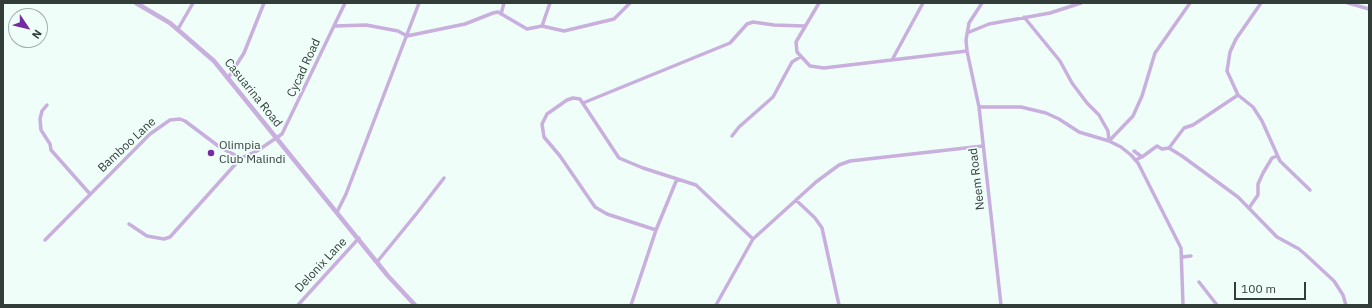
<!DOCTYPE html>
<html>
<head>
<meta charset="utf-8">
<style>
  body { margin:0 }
  #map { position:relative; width:1372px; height:308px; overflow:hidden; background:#effef9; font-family:"IBM Plex Sans",sans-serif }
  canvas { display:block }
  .frame { position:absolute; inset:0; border:4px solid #323c39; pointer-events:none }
  .north { position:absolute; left:8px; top:8px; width:40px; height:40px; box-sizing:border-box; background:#effef9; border:1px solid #a3b0ac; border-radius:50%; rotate:125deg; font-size:11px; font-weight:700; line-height:16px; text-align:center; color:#323c39 }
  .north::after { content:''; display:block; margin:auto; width:14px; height:18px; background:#742da0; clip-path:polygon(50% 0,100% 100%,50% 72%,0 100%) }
  .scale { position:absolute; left:1234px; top:282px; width:72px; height:18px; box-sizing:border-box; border:2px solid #323c39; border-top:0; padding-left:5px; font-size:12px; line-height:14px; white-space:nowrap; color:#323c39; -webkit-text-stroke:3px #effef9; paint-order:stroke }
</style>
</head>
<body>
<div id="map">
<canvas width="1372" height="308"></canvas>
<div class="frame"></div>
<div class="north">N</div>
<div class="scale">100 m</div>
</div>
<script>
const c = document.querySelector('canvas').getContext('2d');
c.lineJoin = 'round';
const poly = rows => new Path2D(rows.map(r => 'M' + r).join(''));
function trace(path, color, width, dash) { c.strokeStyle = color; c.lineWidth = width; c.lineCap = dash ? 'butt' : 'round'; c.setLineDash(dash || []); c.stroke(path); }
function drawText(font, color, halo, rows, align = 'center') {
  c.font = font + ' "IBM Plex Sans",sans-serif'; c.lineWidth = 3.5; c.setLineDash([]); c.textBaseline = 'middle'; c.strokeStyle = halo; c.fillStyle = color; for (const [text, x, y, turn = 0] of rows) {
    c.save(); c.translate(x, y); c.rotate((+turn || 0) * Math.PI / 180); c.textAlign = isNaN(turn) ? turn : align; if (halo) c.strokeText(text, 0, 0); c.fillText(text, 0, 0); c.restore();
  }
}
trace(poly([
  [819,3,796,42,797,52,810,66,824,68,967,51],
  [982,3,969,23,966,40,967,51,979,107,1001,305],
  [1261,3,1236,39,1230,52,1227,71,1238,95,1253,107,1262,121,1280,161,1310,190],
  [1348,3,1369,9],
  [501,14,504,3],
  [1024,17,1060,61,1072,83,1087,103,1099,115,1108,131,1109,141],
  [335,26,366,25,398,31,407,36,465,24,493,13,498,12,527,29,542,26,564,31,614,19,630,3],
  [542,26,550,3],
  [178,29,193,3],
  [967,33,989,24,1050,13,1081,3],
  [892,60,923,3],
  [228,78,244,53,264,3],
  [583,103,730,43,747,24,753,22,774,25,804,26],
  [47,105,42,111,40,119,41,130,50,144,51,150,90,194],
  [979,107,1021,107,1046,113,1059,119,1079,132,1109,141,1121,147,1131,155,1138,163,1181,248,1183,305],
  [732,136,739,127,773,97,792,62,800,57],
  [1109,141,1133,116,1142,96,1155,53,1190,3],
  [1169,148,1182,156,1238,197,1277,237,1299,249,1306,255,1334,281,1343,295,1346,305],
  [1134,151,1142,157],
  [1135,160,1142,157,1157,146,1162,149,1169,148,1184,128,1193,125,1238,95],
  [796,200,815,218,822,228,839,305],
  [1249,208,1258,195,1258,184,1263,173,1272,158,1277,156],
  [337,212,346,194,419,3],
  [129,224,147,236,164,239,170,237,241,158],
  [656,230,607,214,595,207,560,156,544,137,542,124,547,114,567,100,573,98,580,99,619,158,643,168,696,185,753,239],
  [45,240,150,134,170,120,180,119,185,121,221,148,241,158,257,151,282,134,345,3],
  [1182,257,1191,256],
  [377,262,417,213,444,178],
  [1199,282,1217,305],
  [298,305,359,238],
  [631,305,656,230,677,179],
  [716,305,753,239,816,182,839,165,850,161,983,146]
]), '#c8afde', 3.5);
trace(poly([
  [136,3,170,23,214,61,388,276,415,305]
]), '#c8afde', 4.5);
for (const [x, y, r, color] of [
  [211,153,4,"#742da0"]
]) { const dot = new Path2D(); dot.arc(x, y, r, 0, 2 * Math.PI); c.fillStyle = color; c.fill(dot); trace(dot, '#effef9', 1.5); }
drawText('12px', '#323c39', '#effef9', [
  ["Cycad Road",304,68,-65],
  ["Casuarina Road",253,93,51],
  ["Bamboo Lane",127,145,-43],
  ["Neem Road",977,179,-97],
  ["Delonix Lane",321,265,-47]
]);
drawText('12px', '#323c39', '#effef9', [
  ["Olimpia",219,146],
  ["Club Malindi",219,160]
], 'left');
</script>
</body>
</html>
